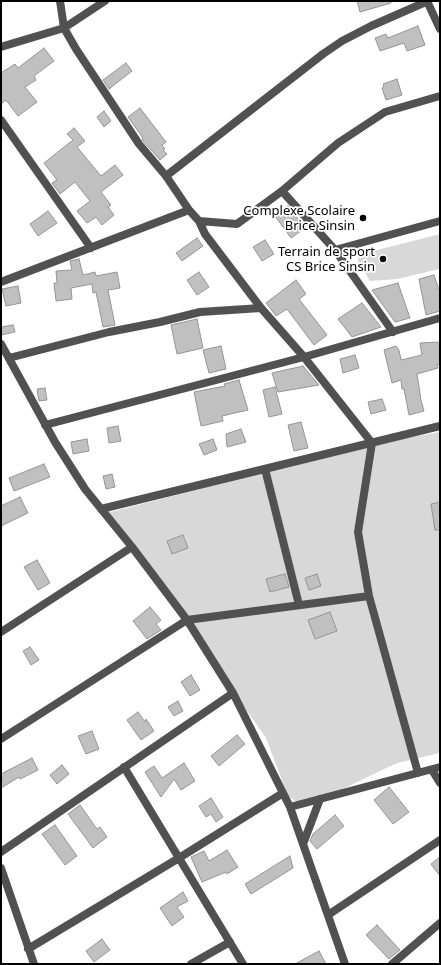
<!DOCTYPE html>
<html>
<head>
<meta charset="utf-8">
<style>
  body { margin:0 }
  #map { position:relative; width:441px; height:965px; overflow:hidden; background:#fff; font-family:"Noto Sans",sans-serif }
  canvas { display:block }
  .frame { position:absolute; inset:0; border:2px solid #000; pointer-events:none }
</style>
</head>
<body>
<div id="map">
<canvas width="441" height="965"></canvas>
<div class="frame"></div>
</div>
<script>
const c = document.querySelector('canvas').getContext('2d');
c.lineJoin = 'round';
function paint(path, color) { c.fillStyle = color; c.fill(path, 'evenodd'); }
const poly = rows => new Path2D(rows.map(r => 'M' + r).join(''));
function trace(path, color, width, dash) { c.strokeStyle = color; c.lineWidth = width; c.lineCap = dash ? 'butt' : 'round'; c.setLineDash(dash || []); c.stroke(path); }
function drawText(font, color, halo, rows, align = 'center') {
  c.font = font + ' "Noto Sans",sans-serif'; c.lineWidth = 3.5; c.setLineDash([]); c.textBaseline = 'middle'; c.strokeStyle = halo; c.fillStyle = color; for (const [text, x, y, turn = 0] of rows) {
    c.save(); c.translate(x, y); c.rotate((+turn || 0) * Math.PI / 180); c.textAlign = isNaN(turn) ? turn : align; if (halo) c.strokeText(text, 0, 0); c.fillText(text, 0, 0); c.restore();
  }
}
paint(poly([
  [440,234,440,269,397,279,370,281,358,261,358,255],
  [440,432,440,753,397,763,332,794,297,802,288,796,266,738,107,513,375,444]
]), '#d8d8d8');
const building = poly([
  [357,1,391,1,391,3,360,12,357,1],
  [418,26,425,45,407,51,404,43,380,51,375,38,386,34,388,38,418,26],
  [44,48,54,61,34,76,36,80,25,87,37,102,18,116,6,100,1,104,1,73,15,64,18,68,44,48],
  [126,63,132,71,109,89,103,80,126,63],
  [397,79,402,95,386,100,382,88,384,87,383,84,397,79],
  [140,108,166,142,162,145,165,149,163,150,167,154,160,160,143,141,142,139,143,138,128,117,140,108],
  [104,111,111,121,104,127,97,117,104,111],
  [74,128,85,141,77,147,101,176,115,165,123,175,101,192,111,205,108,207,114,215,102,225,96,217,87,223,77,211,90,201,75,182,60,194,52,183,57,180,44,163,73,140,67,134,74,128],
  [288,206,305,228,291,238,275,216,288,206],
  [48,211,57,223,38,236,30,224,48,211],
  [197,238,203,246,182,261,176,253,197,238],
  [265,240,274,254,262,261,253,247,265,240],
  [79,259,83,275,95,272,96,276,117,272,120,288,108,290,115,325,103,327,96,292,93,293,92,284,71,288,72,299,56,301,54,283,57,283,56,271,72,270,70,261,79,259],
  [199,272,209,287,197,295,187,280,199,272],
  [434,275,440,293,440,311,426,315,419,279,434,275],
  [296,280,306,294,299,299,327,335,314,345,287,309,276,316,266,303,296,280],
  [398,283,410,318,395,322,372,290,398,283],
  [18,286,21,303,6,306,2,289,18,286],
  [362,303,381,327,352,337,338,319,362,303],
  [197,319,203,348,177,354,171,325,197,319],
  [13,325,15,332,1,335,1,327,13,325],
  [440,342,440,364,437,365,438,368,417,374,421,400,424,411,409,415,404,389,402,389,401,380,392,383,384,350,396,346,399,350,401,360,422,355,420,343,440,342],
  [221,346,226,369,209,373,203,350,221,346],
  [355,355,359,368,343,373,340,359,355,355],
  [303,366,319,385,278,392,272,373,303,366],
  [239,380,248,410,222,416,223,421,201,426,194,392,225,386,224,384,239,380],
  [275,387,282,414,269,417,263,390,275,387],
  [45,388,47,400,39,401,37,389,45,388],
  [382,399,386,410,371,414,368,402,382,399],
  [301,422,308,448,294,451,288,425,301,422],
  [118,426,121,441,109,443,107,428,118,426],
  [241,429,246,442,227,447,226,434,241,429],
  [87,439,89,451,73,454,71,442,87,439],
  [213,439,217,450,204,455,199,444,213,439],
  [44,464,50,477,14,491,9,478,44,464],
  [112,474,115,487,106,489,103,476,112,474],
  [20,497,28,513,1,526,1,506,20,497],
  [440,502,440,530,435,530,431,504,440,502],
  [183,535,188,548,172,554,167,541,183,535],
  [37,560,50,583,38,590,24,567,37,560],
  [285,574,289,587,270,592,266,579,285,574],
  [317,574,321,586,309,590,305,578,317,574],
  [150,607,161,620,156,624,161,630,147,639,133,621,150,607],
  [330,612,337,631,315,639,308,620,330,612],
  [30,647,39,660,31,665,23,651,30,647],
  [191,675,200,690,190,696,181,682,191,675],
  [178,701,183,711,174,716,168,707,178,701],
  [138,712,145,722,146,719,154,731,141,740,127,720,138,712],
  [92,731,99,749,86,754,78,736,92,731],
  [237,735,245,744,219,766,211,756,237,735],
  [32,758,38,770,20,779,19,777,1,788,1,774,32,758],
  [184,763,195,781,181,790,174,779,161,797,145,772,154,766,162,778,184,763],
  [62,765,69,774,57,784,50,775,62,765],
  [389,787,409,812,393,824,374,800,389,787],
  [211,798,223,817,216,822,211,814,206,817,199,806,211,798],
  [80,805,97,829,100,827,107,837,93,848,68,814,80,805],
  [335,815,344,826,317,849,310,841,313,834,335,815],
  [55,825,77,856,65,865,42,834,55,825],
  [227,850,238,867,227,874,226,872,202,882,191,857,204,851,209,861,227,850],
  [290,856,293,868,251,894,245,884,290,856],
  [440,857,440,876,431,864,440,857],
  [183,892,188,901,177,907,184,917,172,926,160,908,183,892],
  [377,925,400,950,389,959,366,935,377,925],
  [102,939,110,950,94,962,86,951,102,939],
  [319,951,326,964,295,964,319,951]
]);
paint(building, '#c0c0c0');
trace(building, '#959595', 1);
trace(poly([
  [60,1,64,28,76,49,139,144,166,176,189,210,199,221,237,224,282,191,338,143,385,112,440,96],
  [427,1,440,29],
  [1,47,64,28,105,1],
  [1,120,91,248],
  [166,176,323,54,342,41,371,26,428,1],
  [282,191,335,250,393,332],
  [199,221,205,234,261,308,304,357,372,443,358,532,369,596,418,773],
  [335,250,440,221],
  [1,282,189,210],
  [1,344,55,442,85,489,132,547,187,620,233,693,290,807,345,964],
  [9,358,109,332,160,322,200,312,261,308],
  [45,425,304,357,440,318],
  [265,469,299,605],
  [101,509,440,426],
  [1,632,132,547],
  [1,739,187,620,369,596],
  [124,767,243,964],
  [432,770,440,783],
  [290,807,440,767],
  [303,844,320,799],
  [1,852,233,693],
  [1,868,34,964],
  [328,915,440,840],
  [28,949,179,858,283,793],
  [191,964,230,942],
  [392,964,440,923]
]), '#515151', 8);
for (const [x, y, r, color] of [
  [363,218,4,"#000"],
  [383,259,4,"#000"]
]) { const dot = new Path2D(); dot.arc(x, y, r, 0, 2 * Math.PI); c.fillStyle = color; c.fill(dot); trace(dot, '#fff', 1.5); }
drawText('13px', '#000', '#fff', [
  ["Complexe Scolaire",355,211],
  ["Brice Sinsin",355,226],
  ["Terrain de sport",375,252],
  ["CS Brice Sinsin",375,267]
], 'right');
</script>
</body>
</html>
